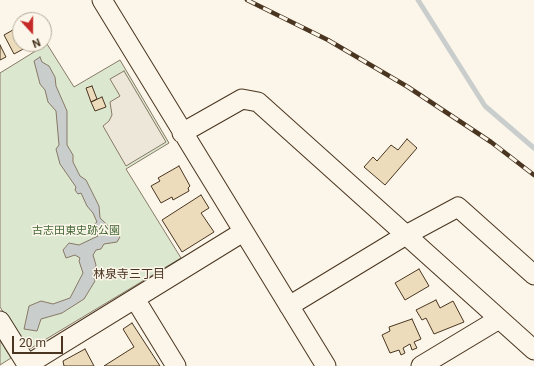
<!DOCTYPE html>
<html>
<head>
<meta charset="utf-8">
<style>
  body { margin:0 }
  #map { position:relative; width:534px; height:366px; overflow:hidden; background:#fbf6e9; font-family:Roboto,sans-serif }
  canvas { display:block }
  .north { position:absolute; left:12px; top:12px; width:40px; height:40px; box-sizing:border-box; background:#fbf6e9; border:1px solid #b4a999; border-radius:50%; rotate:159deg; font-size:11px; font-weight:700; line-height:16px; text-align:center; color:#4a3520 }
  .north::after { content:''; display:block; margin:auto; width:14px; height:18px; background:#c62828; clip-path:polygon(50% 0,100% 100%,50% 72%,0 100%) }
  .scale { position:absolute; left:12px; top:336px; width:51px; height:18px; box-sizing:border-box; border:2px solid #4a3520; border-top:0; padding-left:5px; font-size:12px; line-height:14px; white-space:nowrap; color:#4a3520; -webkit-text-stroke:3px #fbf6e9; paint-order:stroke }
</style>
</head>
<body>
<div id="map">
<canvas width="534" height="366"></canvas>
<div class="north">N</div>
<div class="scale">20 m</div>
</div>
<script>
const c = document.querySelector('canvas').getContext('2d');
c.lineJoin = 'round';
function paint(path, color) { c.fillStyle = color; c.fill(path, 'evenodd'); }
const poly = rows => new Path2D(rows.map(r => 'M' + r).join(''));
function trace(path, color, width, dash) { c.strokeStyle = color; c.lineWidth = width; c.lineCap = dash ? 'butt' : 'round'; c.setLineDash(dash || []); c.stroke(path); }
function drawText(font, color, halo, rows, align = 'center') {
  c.font = font + ' Roboto,"Noto Sans JP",sans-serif'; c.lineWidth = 3; c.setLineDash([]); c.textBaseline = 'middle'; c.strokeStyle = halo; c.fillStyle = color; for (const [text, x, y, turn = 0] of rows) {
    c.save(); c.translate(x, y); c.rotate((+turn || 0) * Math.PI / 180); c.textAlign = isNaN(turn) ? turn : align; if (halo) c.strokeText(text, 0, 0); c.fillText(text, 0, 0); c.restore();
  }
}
const green = poly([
  [47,44,74,87,120,60,169,143,126,169,181,258,28,350,0,307,0,73,47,44],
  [0,340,11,358,0,365,0,340]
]);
paint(green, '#dce7d0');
trace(green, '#887966', 1);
const parking = poly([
  [124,71,166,142,126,166,103,126,109,121,112,115,110,102,120,96,110,79,124,71]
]);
paint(parking, '#ede7d9');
trace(parking, '#887966', 1);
const water = poly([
  [40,57,42,62,49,66,55,77,56,86,67,111,67,145,73,155,73,162,80,176,86,180,99,206,100,218,120,237,117,242,104,244,101,249,96,250,93,255,96,265,93,275,95,281,84,299,62,313,41,319,37,331,24,329,29,306,41,301,53,304,70,298,83,273,79,261,80,258,75,255,66,258,63,250,69,243,79,245,98,236,97,233,93,234,92,226,97,222,93,213,87,206,81,193,78,194,75,190,76,187,60,164,56,149,59,145,56,111,48,102,45,90,40,84,34,61,40,57]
]);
paint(water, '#c9cecd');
trace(water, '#887966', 1);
trace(poly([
  [418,0,485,106,534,148]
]), '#c9cecd', 5);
const building = poly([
  [28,15,31,20,23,20,23,19,28,15],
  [20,26,20,44,31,45,14,54,4,35,20,26],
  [0,45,6,57,0,60,0,45],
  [92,86,97,99,91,102,86,88,92,86],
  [102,97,106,107,95,111,91,102,102,97],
  [407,139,417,148,385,185,364,167,373,157,377,161,391,145,398,150,407,139],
  [179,166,190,186,188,188,189,191,173,200,172,197,161,203,151,186,160,181,158,178,179,166],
  [201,195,209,208,201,213,214,232,182,252,162,220,201,195],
  [419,269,429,286,405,300,395,283,419,269],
  [436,300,440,308,453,301,464,322,434,334,426,318,422,320,416,310,436,300],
  [412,319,421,339,414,342,417,348,412,350,410,344,403,348,405,353,401,355,399,350,390,353,382,335,390,331,389,327,412,319],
  [132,323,160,366,104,366,134,347,123,329,132,323],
  [85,349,94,366,64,366,63,361,85,349]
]);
paint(building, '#ecdcbc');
trace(building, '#4a3520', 1);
const minor = poly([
  [102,0,326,366],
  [182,133,242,99,258,102,534,350],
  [135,299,176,366],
  [289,306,406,235,458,207,534,275],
  [0,321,28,366],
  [27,365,243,232],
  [421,366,499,319]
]);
trace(minor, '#4a3520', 21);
trace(minor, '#fbf6e9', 19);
const rail = poly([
  [247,0,328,40,408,87,491,142,534,175]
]);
trace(rail, '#4a3520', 4.5);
trace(rail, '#fbf6e9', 3, [9]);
drawText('11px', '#436837', '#fbf6e9', [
  ["古志田東史跡公園",76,231]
]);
drawText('12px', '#4a3520', '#fbf6e9', [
  ["林泉寺三丁目",129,275]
]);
</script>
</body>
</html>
